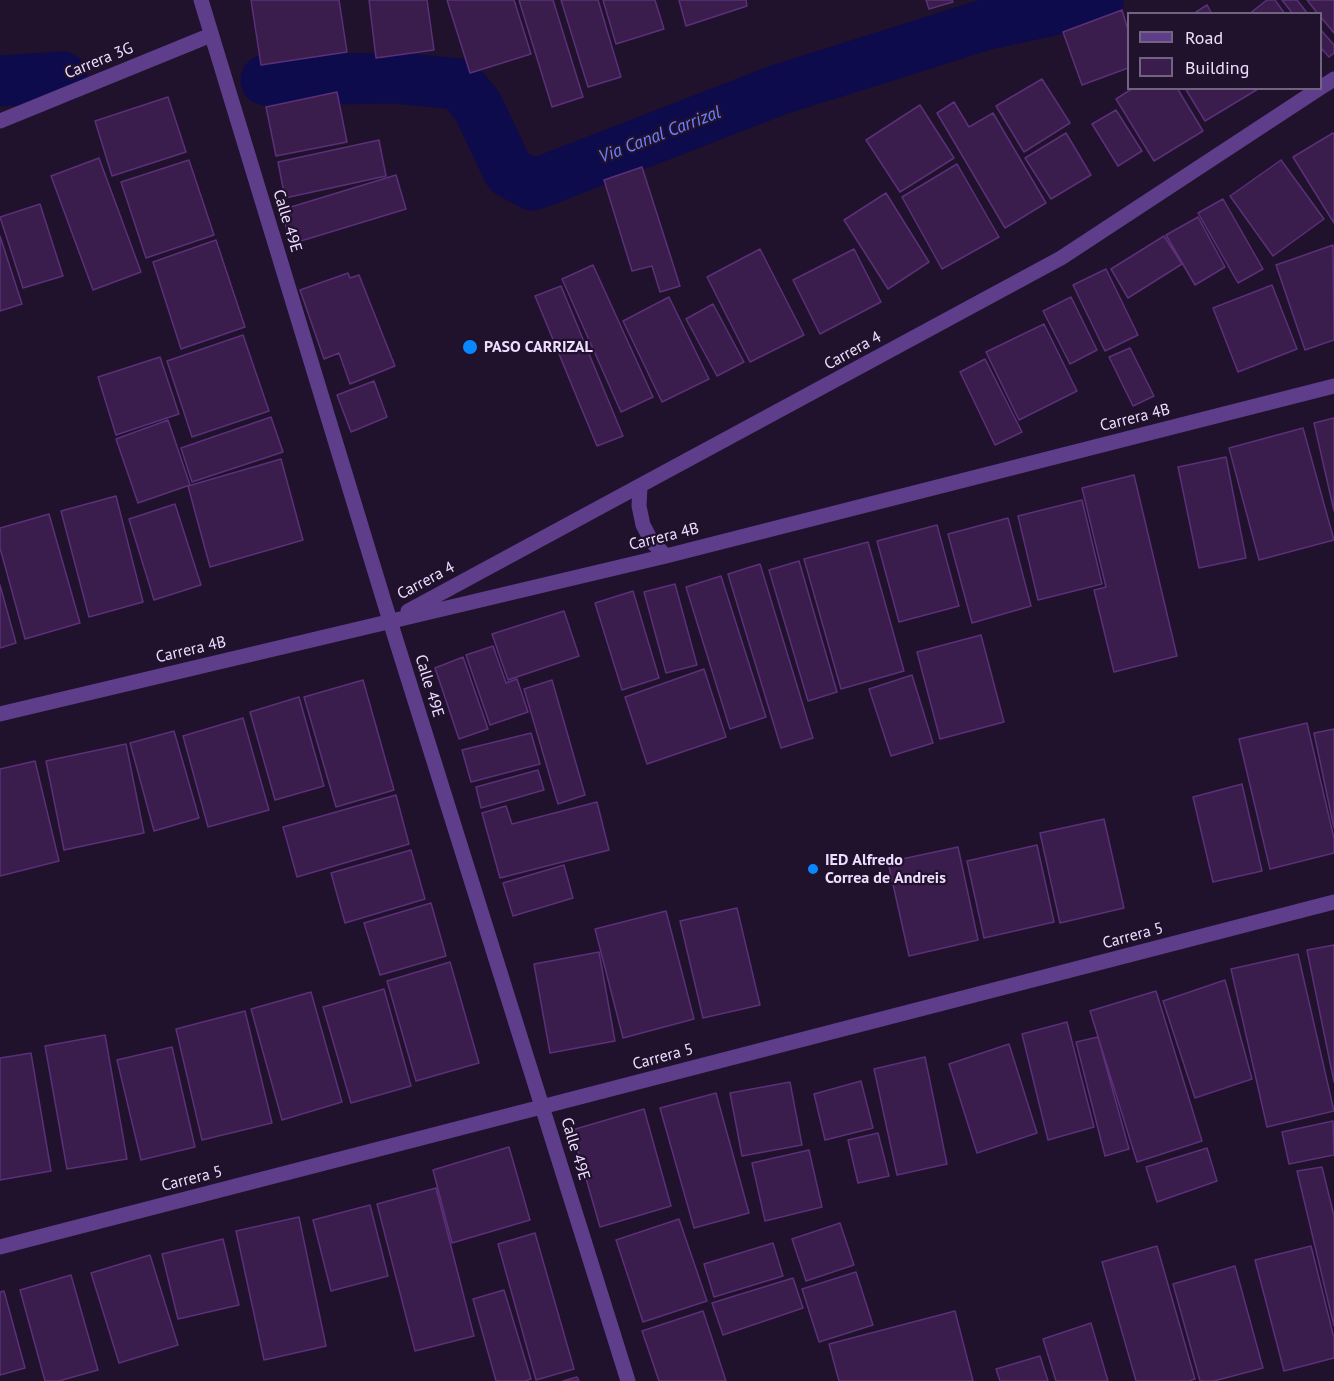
<!DOCTYPE html>
<html>
<head>
<meta charset="utf-8">
<style>
  body { margin:0 }
  #map { position:relative; width:1334px; height:1381px; overflow:hidden; background:#20112c; font-family:"PT Sans",sans-serif }
  canvas { display:block }
  .legend { position:absolute; left:1127px; top:12px; width:195px; height:78px; box-sizing:border-box; background:#20112c; border:2px solid #726380; margin:0; padding:8px 10px; list-style:none; font-size:18px; color:#edf }
  .legend li { display:flex; align-items:center; gap:12px; height:30px }
  .legend b { width:30px; border:2px solid #726380 }
</style>
</head>
<body>
<div id="map">
<canvas width="1334" height="1381"></canvas>
<ul class="legend">
<li><b style="height:8px;background:#5e3d8b"></b>Road</li>
<li><b style="height:16px;background:#3a1d4d"></b>Building</li>
</ul>
</div>
<script>
const c = document.querySelector('canvas').getContext('2d');
c.lineJoin = 'round';
const poly = rows => new Path2D(rows.map(r => 'M' + r).join(''));
function trace(path, color, width, dash) { c.strokeStyle = color; c.lineWidth = width; c.lineCap = dash ? 'butt' : 'round'; c.setLineDash(dash || []); c.stroke(path); }
function paint(path, color) { c.fillStyle = color; c.fill(path, 'evenodd'); }
function drawText(font, color, halo, rows, align = 'center') {
  c.font = font + ' "PT Sans",sans-serif'; c.lineWidth = 4.5; c.setLineDash([]); c.textBaseline = 'middle'; c.strokeStyle = halo; c.fillStyle = color; for (const [text, x, y, turn = 0] of rows) {
    c.save(); c.translate(x, y); c.rotate((+turn || 0) * Math.PI / 180); c.textAlign = isNaN(turn) ? turn : align; if (halo) c.strokeText(text, 0, 0); c.fillText(text, 0, 0); c.restore();
  }
}
trace(poly([
  [266,80,396,78,459,84,477,105,509,172,533,185,778,90,988,24,1098,0],
  [0,81,62,77]
]), '#0d0b4b', 51);
const building = poly([
  [251,0,339,0,347,52,261,65,251,0],
  [369,0,427,0,434,50,376,58,369,0],
  [447,0,514,0,531,54,470,73,447,0],
  [519,0,553,0,583,97,552,107,519,0],
  [561,0,598,0,621,77,588,87,561,0],
  [603,0,655,0,664,29,616,44,603,0],
  [679,0,746,0,747,6,686,26,679,0],
  [926,0,952,0,953,2,929,9,926,0],
  [1267,0,1275,0,1285,14,1249,14,1267,0],
  [1282,0,1297,0,1308,14,1293,14,1282,0],
  [1307,0,1333,0,1334,2,1334,33,1320,16,1320,14,1318,14,1307,0],
  [1207,5,1212,14,1193,14,1207,5],
  [1122,10,1128,30,1128,68,1082,85,1063,32,1122,10],
  [1320,29,1334,45,1334,53,1329,57,1320,47,1320,29],
  [1042,79,1070,123,1024,152,996,106,1042,79],
  [1133,88,1177,88,1203,131,1154,161,1116,99,1133,88],
  [1185,88,1258,88,1258,89,1205,121,1185,88],
  [337,92,347,142,276,156,266,107,337,92],
  [168,97,186,152,112,176,95,121,168,97],
  [954,102,969,127,993,113,1046,203,1005,228,937,113,954,102],
  [920,105,954,158,900,192,866,140,920,105],
  [1116,110,1142,151,1118,166,1092,124,1116,110],
  [1066,133,1091,175,1051,199,1025,158,1066,133],
  [1333,133,1334,135,1334,223,1293,157,1333,133],
  [379,140,386,176,285,198,278,162,379,140],
  [99,158,141,272,93,290,51,176,99,158],
  [189,160,214,235,146,258,121,182,189,160],
  [1281,160,1324,219,1273,256,1230,196,1281,160],
  [957,164,999,237,942,269,902,197,957,164],
  [642,167,680,286,660,292,652,266,632,271,604,180,642,167],
  [396,175,406,209,291,244,281,210,396,175],
  [886,193,929,262,888,289,844,220,886,193],
  [1223,199,1263,269,1238,283,1198,213,1223,199],
  [40,204,63,276,23,288,0,217,40,204],
  [1198,217,1225,267,1195,285,1166,235,1198,217],
  [0,236,22,304,0,311,0,236],
  [1164,236,1182,264,1128,298,1111,269,1164,236],
  [216,240,245,327,181,349,153,262,216,240],
  [1333,245,1334,340,1305,350,1276,265,1333,245],
  [760,249,804,335,750,362,707,277,760,249],
  [854,249,881,302,820,334,793,280,854,249],
  [593,265,653,397,621,412,562,279,593,265],
  [1106,269,1138,335,1105,351,1073,285,1106,269],
  [348,273,350,278,359,275,395,366,350,384,339,353,324,359,300,290,348,273],
  [1272,285,1297,349,1238,372,1213,308,1272,285],
  [561,286,623,436,597,446,535,296,561,286],
  [669,297,709,379,662,402,623,321,669,297],
  [1071,297,1097,350,1070,364,1043,311,1071,297],
  [713,304,744,362,717,376,686,319,713,304],
  [1044,324,1077,391,1019,420,986,352,1044,324],
  [243,335,269,411,192,437,167,361,243,335],
  [1130,348,1154,396,1133,406,1109,357,1130,348],
  [160,357,179,414,116,435,98,377,160,357],
  [985,359,1022,432,995,445,960,372,985,359],
  [374,381,387,417,351,432,337,395,374,381],
  [271,417,283,452,192,482,181,448,271,417],
  [1334,418,1334,511,1314,423,1334,418],
  [168,420,190,485,138,503,116,439,168,420],
  [1303,428,1334,540,1259,560,1229,448,1303,428],
  [1226,457,1246,558,1199,568,1178,467,1226,457],
  [281,459,303,540,210,567,188,486,281,459],
  [1134,475,1177,656,1114,672,1094,590,1106,587,1082,488,1134,475],
  [116,496,143,602,89,617,61,511,116,496],
  [1082,500,1102,584,1038,600,1018,516,1082,500],
  [175,504,201,585,154,600,129,519,175,504],
  [49,514,80,623,25,639,0,548,0,528,49,514],
  [1008,518,1031,606,972,623,948,534,1008,518],
  [937,525,959,606,899,622,877,541,937,525],
  [868,542,904,671,841,689,804,559,868,542],
  [799,561,837,692,808,701,769,570,799,561],
  [760,564,813,738,781,748,728,574,760,564],
  [721,576,766,717,730,729,686,587,721,576],
  [675,584,697,665,666,673,644,592,675,584],
  [0,585,16,643,0,648,0,585],
  [633,591,659,678,622,690,595,603,633,591],
  [564,611,579,656,508,680,492,634,564,611],
  [981,635,1004,722,940,739,917,652,981,635],
  [493,646,506,683,517,679,528,712,490,725,466,655,493,646],
  [463,657,488,729,459,739,435,668,463,657],
  [704,669,726,737,647,764,625,697,704,669],
  [912,675,933,743,891,756,869,689,912,675],
  [363,680,394,790,336,807,304,697,363,680],
  [552,680,585,795,558,804,524,689,552,680],
  [299,697,324,786,275,800,250,712,299,697],
  [243,718,269,810,208,827,183,736,243,718],
  [1307,723,1334,838,1334,853,1270,869,1239,739,1307,723],
  [1334,729,1334,828,1314,733,1334,729],
  [174,731,199,818,154,831,130,743,174,731],
  [531,733,540,764,471,782,462,750,531,733],
  [126,744,144,833,64,850,46,761,126,744],
  [35,761,59,861,0,876,0,769,35,761],
  [538,770,544,790,481,808,476,787,538,770],
  [1242,784,1262,871,1213,882,1193,797,1242,784],
  [396,795,409,844,297,877,283,827,396,795],
  [597,802,609,850,500,878,482,813,506,806,512,824,597,802],
  [1104,819,1124,908,1060,923,1040,833,1104,819],
  [1037,845,1054,922,984,938,967,861,1037,845],
  [958,847,978,940,909,956,888,862,958,847],
  [411,850,425,899,345,923,331,873,411,850],
  [564,865,573,898,513,916,503,883,564,865],
  [431,903,446,956,380,975,364,923,431,903],
  [737,908,760,1005,703,1018,680,921,737,908],
  [666,911,694,1019,623,1038,595,929,666,911],
  [1334,945,1334,1082,1307,950,1334,945],
  [599,952,615,1041,550,1053,534,964,599,952],
  [1298,954,1334,1111,1267,1127,1231,969,1298,954],
  [450,962,479,1063,416,1081,387,981,450,962],
  [1225,980,1252,1079,1195,1098,1163,1001,1225,980],
  [384,989,411,1086,351,1103,323,1007,384,989],
  [1156,991,1202,1141,1137,1162,1090,1011,1156,991],
  [311,992,342,1102,282,1120,251,1009,311,992],
  [245,1011,272,1123,202,1140,176,1029,245,1011],
  [1067,1022,1094,1127,1048,1140,1022,1034,1067,1022],
  [105,1035,127,1159,67,1169,45,1046,105,1035],
  [1098,1037,1129,1149,1105,1156,1076,1042,1098,1037],
  [1009,1044,1037,1133,977,1153,949,1064,1009,1044],
  [172,1047,195,1147,141,1160,117,1060,172,1047],
  [31,1053,51,1171,0,1180,0,1058,31,1053],
  [925,1057,947,1164,897,1175,874,1069,925,1057],
  [861,1081,873,1128,825,1140,814,1094,861,1081],
  [790,1082,802,1145,742,1156,730,1093,790,1082],
  [716,1093,749,1213,694,1228,660,1108,716,1093],
  [644,1109,671,1206,600,1227,572,1130,644,1109],
  [1333,1121,1334,1155,1289,1164,1282,1132,1333,1121],
  [878,1133,889,1176,858,1183,848,1140,878,1133],
  [509,1147,530,1220,452,1243,433,1170,509,1147],
  [1207,1148,1217,1181,1157,1202,1146,1167,1207,1148],
  [809,1150,822,1207,765,1221,752,1163,809,1150],
  [1322,1167,1334,1216,1334,1326,1297,1171,1322,1167],
  [436,1188,474,1336,415,1351,377,1204,436,1188],
  [370,1205,388,1276,331,1291,313,1220,370,1205],
  [299,1217,326,1346,264,1360,236,1231,299,1217],
  [679,1219,707,1301,643,1322,616,1240,679,1219],
  [840,1223,854,1265,806,1281,792,1239,840,1223],
  [535,1233,574,1369,536,1380,498,1244,535,1233],
  [223,1239,239,1305,178,1319,162,1254,223,1239],
  [773,1243,783,1276,714,1297,704,1264,773,1243],
  [1157,1246,1195,1379,1189,1381,1136,1381,1102,1262,1157,1246],
  [1311,1246,1334,1338,1334,1358,1284,1371,1255,1260,1311,1246],
  [150,1255,178,1345,119,1363,91,1273,150,1255],
  [1235,1266,1263,1368,1214,1381,1200,1381,1173,1284,1235,1266],
  [856,1272,873,1325,819,1342,802,1289,856,1272],
  [71,1275,98,1370,59,1381,45,1381,20,1290,71,1275],
  [793,1278,803,1308,723,1335,712,1303,793,1278],
  [504,1290,531,1379,525,1381,496,1381,473,1299,504,1290],
  [4,1291,25,1368,0,1375,0,1292,4,1291],
  [703,1311,726,1381,659,1381,642,1331,703,1311],
  [955,1311,973,1381,839,1381,829,1344,955,1311],
  [1091,1323,1108,1381,1056,1381,1043,1339,1091,1323],
  [1040,1356,1048,1381,1000,1381,996,1369,1040,1356],
  [577,1377,579,1381,563,1381,577,1377]
]);
paint(building, '#3a1d4d');
trace(building, '#5b3079', 1.5);
trace(poly([
  [201,0,390,621,628,1381],
  [1320,88,1334,79],
  [0,121,211,35],
  [640,487,639,506,643,525,652,542,666,556],
  [408,611,1061,258,1320,88],
  [0,714,666,556,1334,386],
  [0,1247,1334,902]
]), '#5e3d8b', 15);
for (const [x, y, r, color] of [
  [470,347,8,"#0987ff"],
  [813,869,6,"#0987ff"]
]) { const dot = new Path2D(); dot.arc(x, y, r, 0, 2 * Math.PI); c.fillStyle = color; c.fill(dot); trace(dot, '#20112c', 2); }
drawText('16px', '#edf', '#20112c', [
  ["Carrera 3G",99,61,-22],
  ["Calle 49E",287,221,73],
  ["Carrera 4",853,351,-29],
  ["Carrera 4B",1135,418,-14],
  ["Carrera 4B",664,537,-14],
  ["Carrera 4",426,581,-28],
  ["Carrera 4B",191,650,-13],
  ["Calle 49E",429,686,73],
  ["Carrera 5",1133,936,-15],
  ["Carrera 5",663,1057,-15],
  ["Calle 49E",575,1149,73],
  ["Carrera 5",192,1179,-14]
]);
drawText('bold 16px', '#edf', '#20112c', [
  ["PASO CARRIZAL",484,347],
  ["IED Alfredo",825,860],
  ["Correa de Andreis",825,878]
], 'left');
drawText('italic 18px', '#6b81ff', '#20112c', [
  ["Via Canal Carrizal",660,135,-21]
]);
</script>
</body>
</html>
